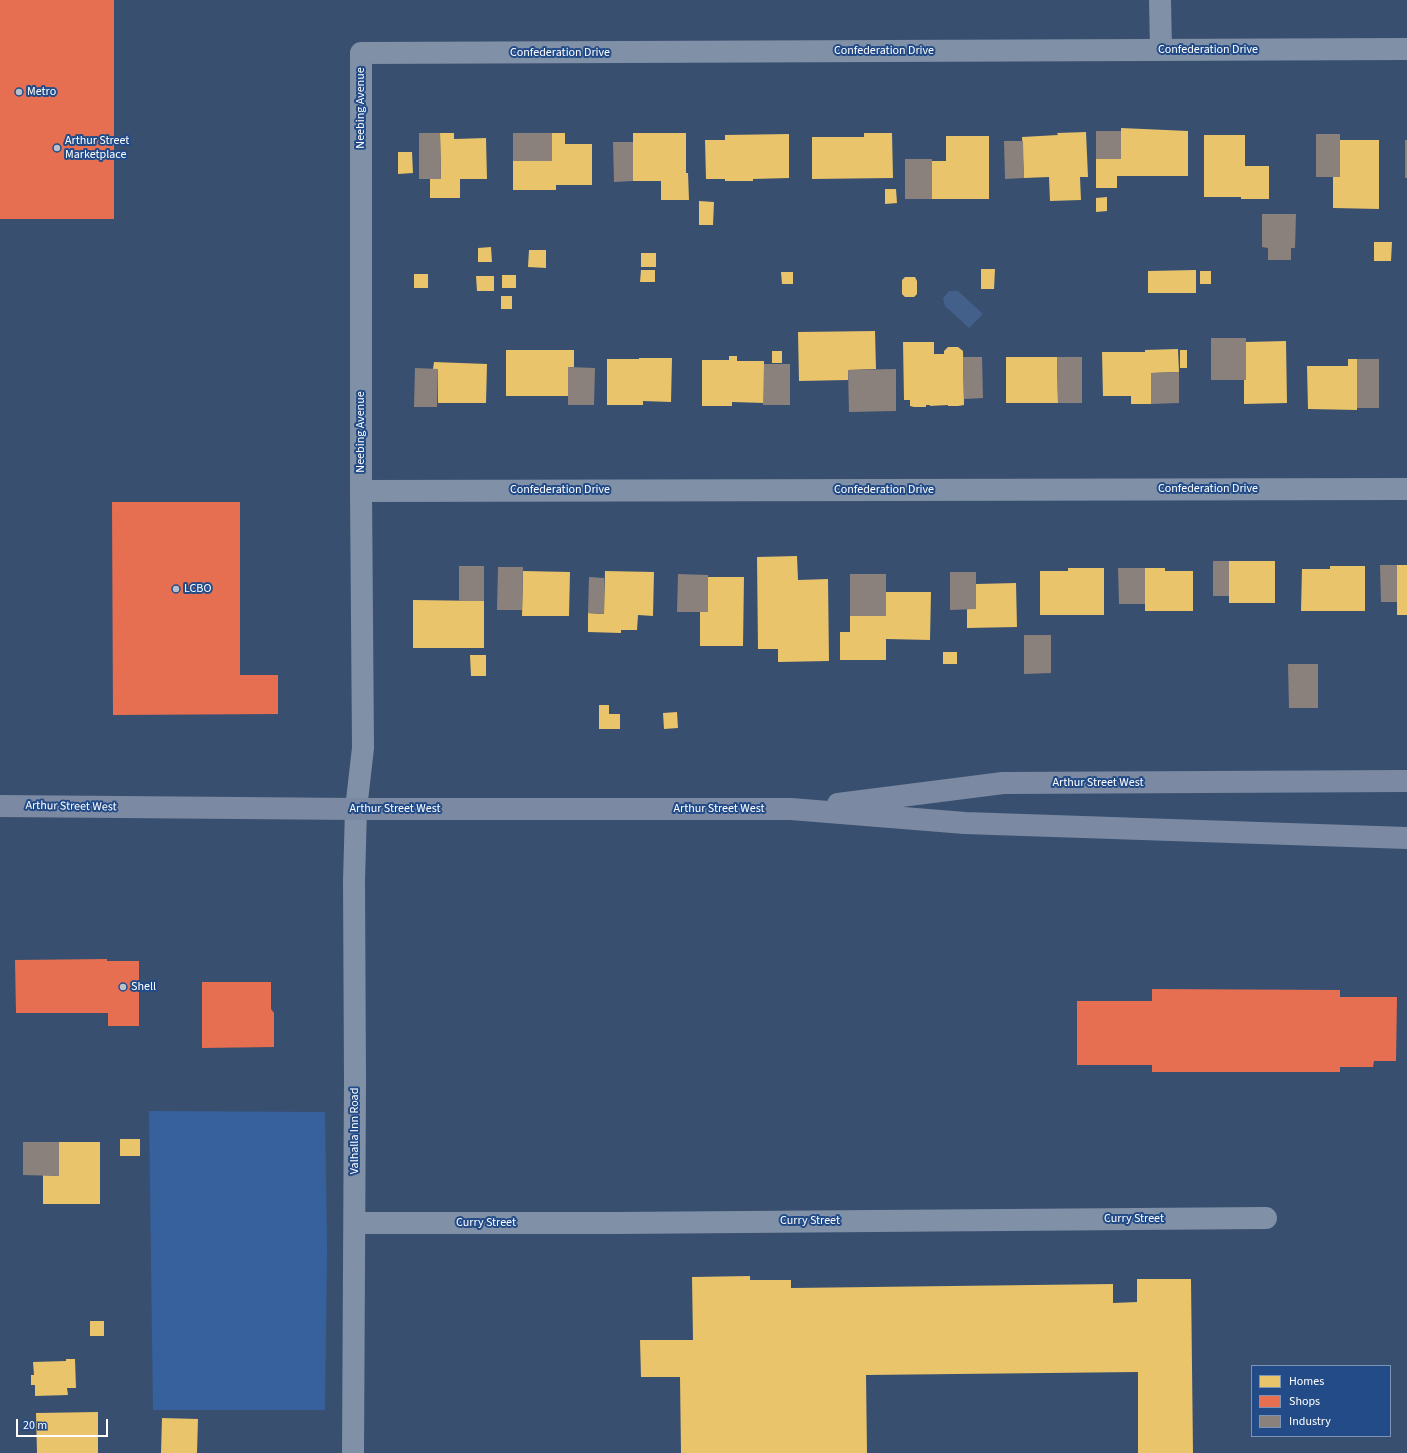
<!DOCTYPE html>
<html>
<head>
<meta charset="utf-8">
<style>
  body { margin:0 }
  #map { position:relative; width:1407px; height:1453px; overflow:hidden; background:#394f70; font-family:"Source Sans 3",sans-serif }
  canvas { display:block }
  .legend { position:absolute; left:1251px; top:1365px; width:140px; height:72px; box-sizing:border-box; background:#224b87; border:1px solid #7a93b7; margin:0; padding:5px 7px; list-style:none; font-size:12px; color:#fff }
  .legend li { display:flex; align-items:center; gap:8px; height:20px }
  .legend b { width:20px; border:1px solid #7a93b7 }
  .scale { position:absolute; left:16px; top:1419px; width:92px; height:18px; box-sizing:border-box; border:2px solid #fff; border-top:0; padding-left:5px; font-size:12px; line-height:14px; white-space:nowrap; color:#fff; -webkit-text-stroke:3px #224b87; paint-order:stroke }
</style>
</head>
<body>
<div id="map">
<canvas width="1407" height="1453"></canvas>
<ul class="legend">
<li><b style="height:11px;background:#e9c46a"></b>Homes</li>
<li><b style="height:11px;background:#e76f51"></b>Shops</li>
<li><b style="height:11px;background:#8a817c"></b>Industry</li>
</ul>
<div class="scale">20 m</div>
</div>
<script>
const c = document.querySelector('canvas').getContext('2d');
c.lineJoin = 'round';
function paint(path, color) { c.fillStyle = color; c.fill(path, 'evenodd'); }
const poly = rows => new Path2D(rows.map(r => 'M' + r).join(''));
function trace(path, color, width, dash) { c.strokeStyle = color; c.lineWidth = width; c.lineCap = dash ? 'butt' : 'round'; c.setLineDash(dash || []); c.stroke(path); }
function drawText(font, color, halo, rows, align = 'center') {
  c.font = font + ' "Source Sans 3",sans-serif'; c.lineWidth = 4; c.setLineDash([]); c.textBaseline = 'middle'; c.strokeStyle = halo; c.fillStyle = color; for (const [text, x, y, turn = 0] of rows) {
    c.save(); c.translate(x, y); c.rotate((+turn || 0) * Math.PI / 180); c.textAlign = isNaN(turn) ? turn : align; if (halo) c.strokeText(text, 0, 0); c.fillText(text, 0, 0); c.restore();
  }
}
paint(poly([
  [149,1111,325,1112,327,1249,325,1410,153,1410]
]), '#36619d');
paint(poly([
  [949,291,958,291,983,314,969,328,945,306,943,298]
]), '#43608b');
paint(poly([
  [1121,128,1188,131,1188,176,1117,176,1117,188,1096,188,1096,159,1121,159],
  [1086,132,1088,177,1080,177,1081,200,1050,201,1049,177,1024,178,1022,137,1058,135,1057,133],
  [440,133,454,133,454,139,486,138,487,179,460,179,460,198,430,198,430,179,441,179],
  [552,133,565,133,565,144,592,144,592,185,556,185,556,190,513,190,513,161,552,161],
  [633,133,686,133,686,173,688,173,689,200,661,200,661,181,633,181],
  [864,133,892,133,893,178,812,179,812,137,864,137],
  [789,134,789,178,753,179,753,181,725,181,725,179,706,179,705,140,725,140,725,135],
  [1204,135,1245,135,1245,166,1269,166,1269,199,1241,199,1241,197,1204,197],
  [946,136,989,136,989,199,932,199,932,161,946,161],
  [1340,140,1379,140,1379,209,1333,208,1333,177,1340,177],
  [398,152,412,152,413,173,398,174],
  [885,189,896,189,897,203,885,204],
  [1107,197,1107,211,1096,212,1096,198],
  [699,201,714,202,713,225,699,225],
  [1374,242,1392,242,1391,261,1374,261],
  [491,247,492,262,478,262,478,248],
  [529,250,546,250,546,268,528,267],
  [641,253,656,253,656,267,641,267],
  [981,269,995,269,994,289,981,289],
  [641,270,655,270,655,282,640,282],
  [1196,270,1196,293,1148,293,1148,271],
  [1200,271,1211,271,1211,284,1200,284],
  [781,272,793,272,793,284,782,284],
  [414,274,428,274,428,288,414,288],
  [502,275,516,275,516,288,502,288],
  [476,276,494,276,494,291,477,291],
  [905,277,915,277,917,281,917,294,914,297,905,297,902,294,902,280],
  [501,296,512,296,512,309,501,309],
  [875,331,876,369,848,370,848,380,799,381,798,332],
  [1286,341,1287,403,1244,404,1244,380,1246,380,1246,342],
  [903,342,934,342,934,354,944,354,944,351,948,347,958,347,963,351,964,405,958,406,948,406,948,405,930,406,930,405,926,405,926,407,914,407,910,406,910,400,904,400],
  [1178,349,1179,372,1151,373,1151,404,1131,404,1131,396,1103,396,1102,352,1145,352,1145,350],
  [506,350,574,350,574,367,568,367,568,396,506,396],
  [1180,350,1187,350,1187,368,1180,368],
  [772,351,782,351,782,363,772,363],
  [729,356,737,356,737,361,764,361,764,403,732,402,732,406,702,406,702,360,729,360],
  [1006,357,1057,357,1058,403,1006,403],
  [639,358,672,358,671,402,643,401,643,405,607,405,607,359,639,359],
  [1348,359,1357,359,1357,410,1308,409,1307,366,1348,366],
  [434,362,487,364,486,403,438,403,438,369,433,369],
  [797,556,798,580,828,579,829,661,778,662,778,649,758,649,757,557],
  [1229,561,1275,561,1275,603,1229,603],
  [1397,565,1407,565,1407,615,1397,615],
  [1330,566,1365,566,1365,611,1301,611,1302,569,1330,569],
  [1068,568,1104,568,1104,615,1040,615,1040,571,1068,571],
  [1145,568,1165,568,1165,571,1193,571,1193,611,1145,611],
  [523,571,570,572,569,616,522,616],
  [605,571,654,572,653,616,638,615,637,630,621,630,621,633,588,632,588,613,604,614],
  [708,577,744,577,743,646,700,646,700,612,708,612],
  [1016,583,1017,627,967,628,967,609,976,609,976,584],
  [886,592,931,592,930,640,886,639,886,660,840,660,840,632,850,632,850,616,886,616],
  [413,600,484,601,484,648,413,648],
  [943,652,957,652,957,664,943,664],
  [470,655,486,655,486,676,471,676],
  [599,705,609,705,609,714,620,714,620,729,599,729],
  [677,712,678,728,664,729,663,713],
  [120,1139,140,1139,140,1156,120,1156],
  [59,1142,100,1142,100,1204,43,1204,43,1175,59,1176],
  [750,1276,750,1280,791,1280,791,1288,1113,1284,1113,1303,1137,1302,1137,1279,1191,1279,1193,1453,1138,1453,1138,1372,866,1375,867,1453,681,1453,680,1377,641,1377,640,1340,693,1340,692,1277],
  [90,1321,104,1321,104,1336,90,1336],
  [66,1359,75,1359,76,1388,67,1388,68,1395,35,1396,35,1385,31,1385,31,1375,34,1375,33,1362,66,1361],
  [98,1412,98,1453,37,1453,36,1413],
  [162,1418,198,1419,197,1453,161,1453]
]), '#e9c46a');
paint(poly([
  [0,0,114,0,114,219,0,219],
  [112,502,240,502,240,675,278,675,278,714,113,715],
  [107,959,107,961,139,961,139,1026,108,1026,108,1013,16,1013,15,960],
  [202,982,271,982,271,1009,274,1013,274,1047,202,1048],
  [1152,989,1340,990,1340,997,1397,997,1396,1061,1374,1061,1373,1067,1340,1067,1340,1072,1152,1072,1152,1065,1077,1065,1077,1001,1152,1001]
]), '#e76f51');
paint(poly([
  [1096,131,1121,131,1121,159,1096,159],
  [419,133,440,133,441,179,419,179],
  [513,133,552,133,552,161,513,161],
  [1316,134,1340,134,1340,177,1316,177],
  [1405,140,1407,140,1407,178,1405,178],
  [1004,141,1023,141,1024,178,1005,179],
  [613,142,633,142,633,181,614,182],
  [905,159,932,159,932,199,905,199],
  [1262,214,1296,214,1295,248,1291,248,1291,260,1268,260,1268,248,1262,247],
  [1211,338,1246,338,1246,380,1211,380],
  [963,357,982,357,983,398,964,399],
  [1057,357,1082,357,1082,403,1058,403],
  [1357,359,1379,359,1379,408,1357,408],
  [764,364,790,364,790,405,763,405],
  [568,367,595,368,594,405,568,405],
  [415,368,438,369,437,407,414,407],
  [896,369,896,411,849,412,848,370],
  [1179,372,1179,403,1151,404,1151,373],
  [1213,561,1229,561,1229,596,1213,596],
  [1380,565,1397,565,1397,602,1381,602],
  [459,566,484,566,484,601,459,601],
  [498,567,523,567,522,610,497,610],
  [1118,568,1145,568,1145,604,1119,604],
  [950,572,976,572,976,609,950,610],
  [678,574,708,575,708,612,677,612],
  [850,574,886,574,886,616,850,616],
  [589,577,604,578,604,614,588,613],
  [1024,635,1051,635,1051,673,1024,674],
  [1288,664,1318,664,1318,708,1289,708],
  [23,1142,59,1142,59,1176,23,1175]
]), '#8a817c');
trace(poly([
  [1160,0,1161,50],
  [361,491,1407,489],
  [355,1223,614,1223,1266,1218],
  [353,1453,355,1079,354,881,356,809,363,748,361,491,361,53,1407,49]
]), '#8090a6', 22);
trace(poly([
  [838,804,1003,783,1407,781],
  [0,806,356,809,791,809,965,823,1407,838]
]), '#7b8aa2', 22);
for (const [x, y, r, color] of [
  [19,92,4,"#bac1cd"],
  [57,148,4,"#bac1cd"],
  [176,589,4,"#bac1cd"],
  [123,987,4,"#bac1cd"]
]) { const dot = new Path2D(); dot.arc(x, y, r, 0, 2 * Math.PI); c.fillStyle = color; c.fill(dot); trace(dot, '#224b87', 1.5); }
drawText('12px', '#fff', '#224b87', [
  ["Confederation Drive",1208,50],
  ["Confederation Drive",884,51],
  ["Confederation Drive",560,53],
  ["Neebing Avenue",361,108,-90],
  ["Neebing Avenue",361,432,-90],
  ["Confederation Drive",1208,489],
  ["Confederation Drive",560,490],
  ["Confederation Drive",884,490],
  ["Arthur Street West",1098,783],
  ["Arthur Street West",71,807,1],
  ["Arthur Street West",395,809],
  ["Arthur Street West",719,809],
  ["Valhalla Inn Road",355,1131,-90],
  ["Curry Street",1134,1219],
  ["Curry Street",810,1221],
  ["Curry Street",486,1223]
]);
drawText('12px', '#fff', '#224b87', [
  ["Metro",27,92],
  ["Arthur Street",65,141],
  ["Marketplace",65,155],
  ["LCBO",184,589],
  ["Shell",131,987]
], 'left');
</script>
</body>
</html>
